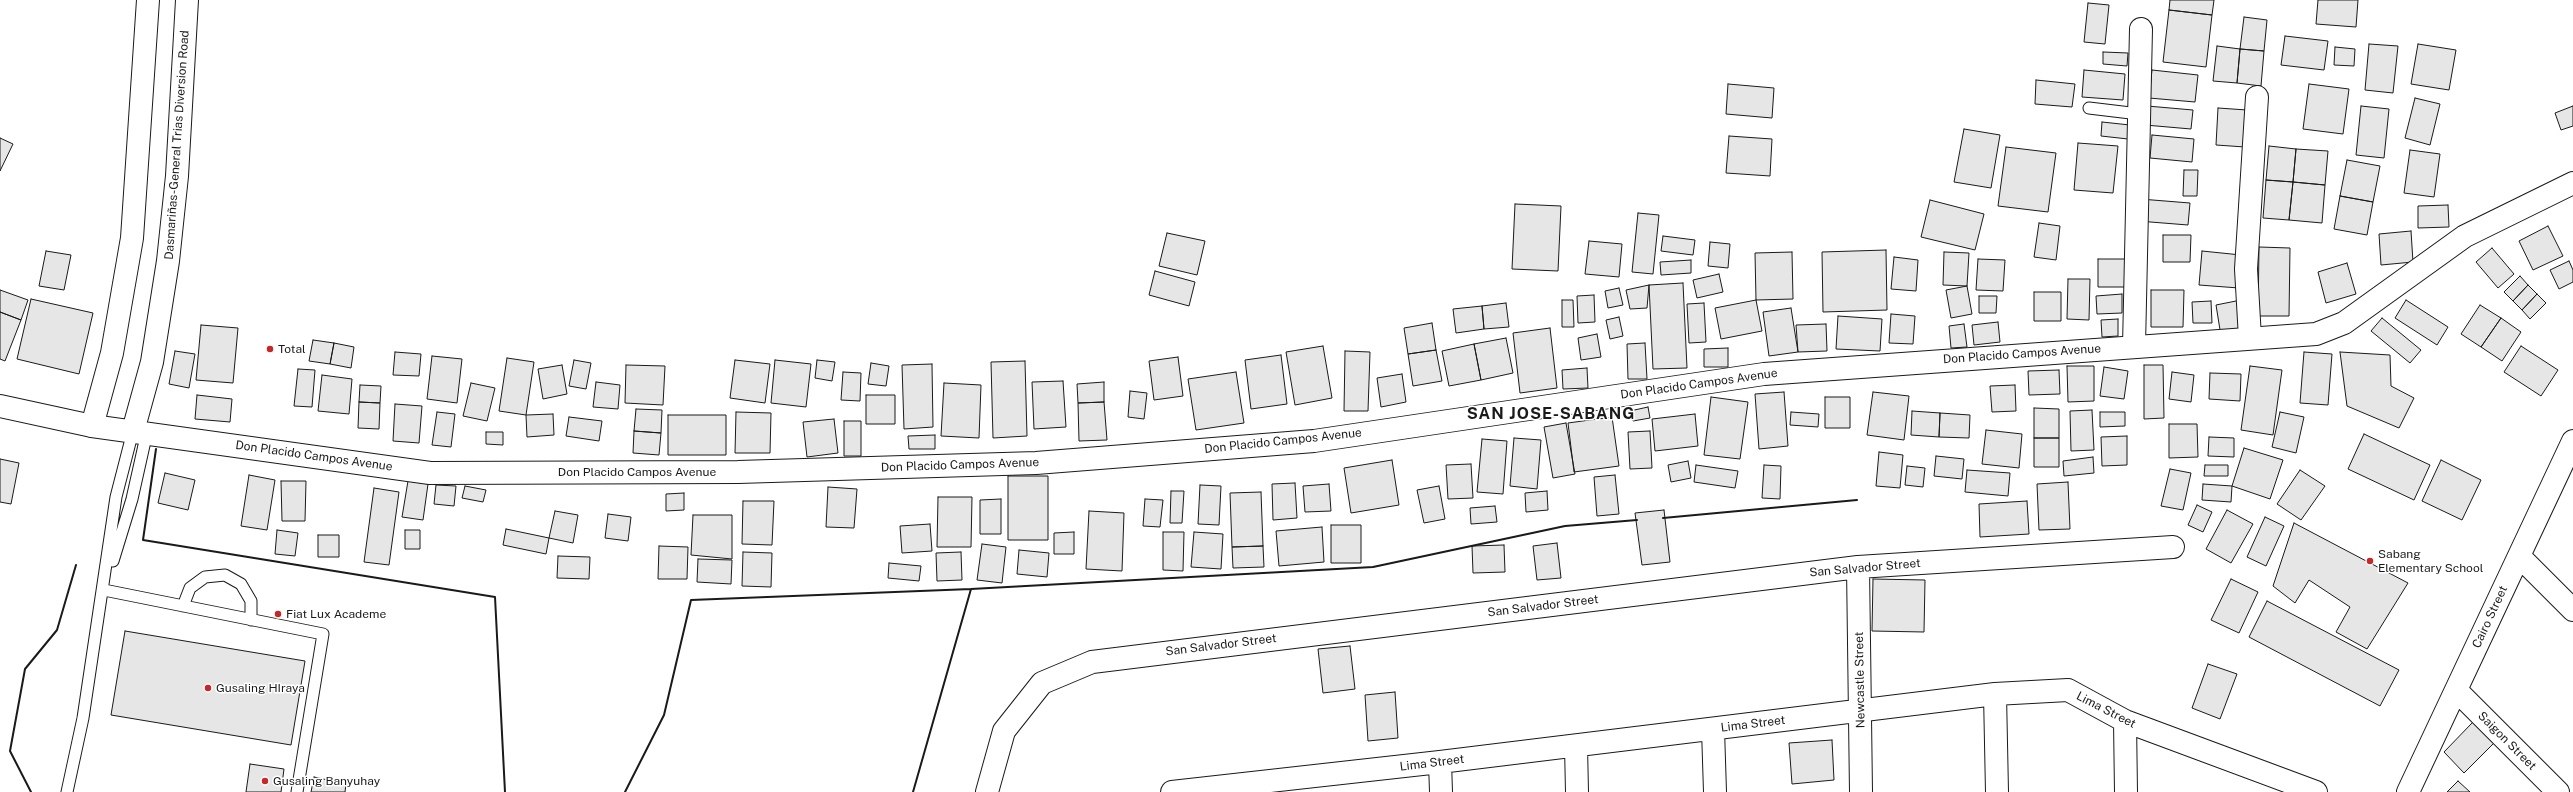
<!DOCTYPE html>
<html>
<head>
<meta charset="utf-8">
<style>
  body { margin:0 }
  canvas { display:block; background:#fff }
</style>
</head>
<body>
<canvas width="2573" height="792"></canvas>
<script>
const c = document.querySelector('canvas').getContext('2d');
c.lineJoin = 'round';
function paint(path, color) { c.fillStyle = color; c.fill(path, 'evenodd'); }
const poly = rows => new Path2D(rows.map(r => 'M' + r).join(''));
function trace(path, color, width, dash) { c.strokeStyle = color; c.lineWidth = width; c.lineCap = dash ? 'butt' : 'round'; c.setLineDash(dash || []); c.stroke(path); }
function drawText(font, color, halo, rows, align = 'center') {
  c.font = font + ' "Public Sans",sans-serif'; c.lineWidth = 3; c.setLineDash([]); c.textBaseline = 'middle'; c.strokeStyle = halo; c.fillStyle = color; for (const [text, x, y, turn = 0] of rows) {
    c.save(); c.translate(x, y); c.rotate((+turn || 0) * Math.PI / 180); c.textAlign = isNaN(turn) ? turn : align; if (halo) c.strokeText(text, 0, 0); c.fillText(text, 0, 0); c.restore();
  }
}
const building = poly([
  [2170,0,2214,0,2212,15,2169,10,2170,0],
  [2318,0,2358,0,2356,27,2316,24,2318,0],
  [2088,3,2109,5,2105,44,2084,42,2088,3],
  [2169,10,2212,15,2206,67,2163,62,2169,10],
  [2244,17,2267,20,2264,51,2240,49,2244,17],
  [2285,36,2328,41,2324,70,2281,65,2285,36],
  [2369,44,2398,46,2393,93,2365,90,2369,44],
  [2418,44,2456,50,2449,90,2411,84,2418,44],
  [2217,46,2240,49,2237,83,2213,81,2217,46],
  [2335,47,2355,49,2354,66,2334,65,2335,47],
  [2240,49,2264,51,2261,86,2237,83,2240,49],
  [2103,52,2128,53,2127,66,2103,64,2103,52],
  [2084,70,2125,74,2123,100,2082,97,2084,70],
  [2152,70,2198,75,2195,102,2149,98,2152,70],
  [2036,80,2075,84,2072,107,2035,104,2036,80],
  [1728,84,1774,88,1772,118,1726,114,1728,84],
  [2309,84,2349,89,2343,134,2303,129,2309,84],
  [2415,98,2440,104,2430,145,2405,138,2415,98],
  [2147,106,2193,110,2191,129,2145,125,2147,106],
  [2361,106,2389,109,2384,158,2356,155,2361,106],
  [2573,106,2573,126,2561,130,2555,113,2573,106],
  [2218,108,2247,110,2245,147,2216,145,2218,108],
  [2102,122,2130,125,2128,139,2101,136,2102,122],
  [1964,129,2000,135,1991,188,1954,182,1964,129],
  [2152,135,2194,139,2192,162,2150,158,2152,135],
  [1729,136,1772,139,1770,176,1726,173,1729,136],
  [0,138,13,144,0,171,0,138],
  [2078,143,2118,146,2113,193,2074,190,2078,143],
  [2269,146,2296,149,2293,182,2266,180,2269,146],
  [2006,147,2056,153,2048,212,1998,206,2006,147],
  [2296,149,2328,151,2325,185,2293,182,2296,149],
  [2410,150,2440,154,2434,197,2404,193,2410,150],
  [2347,160,2380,166,2373,202,2340,196,2347,160],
  [2184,170,2198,170,2197,196,2183,196,2184,170],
  [2266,180,2293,182,2289,220,2263,218,2266,180],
  [2293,182,2325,185,2322,223,2289,220,2293,182],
  [2340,196,2373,202,2367,235,2334,229,2340,196],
  [2140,199,2190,203,2188,225,2138,221,2140,199],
  [1930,200,1984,214,1975,250,1921,237,1930,200],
  [1515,204,1561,206,1558,271,1512,269,1515,204],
  [2448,205,2449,227,2418,228,2418,206,2448,205],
  [1638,213,1659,215,1653,274,1632,272,1638,213],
  [2039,223,2060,226,2056,260,2034,257,2039,223],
  [2548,226,2563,256,2533,270,2519,241,2548,226],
  [2411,231,2413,262,2381,265,2379,234,2411,231],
  [1167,233,1205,241,1197,275,1159,266,1167,233],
  [2163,235,2191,235,2190,262,2163,262,2163,235],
  [1663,236,1695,240,1693,255,1661,251,1663,236],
  [1589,241,1622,244,1619,277,1585,274,1589,241],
  [1710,242,1730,244,1728,268,1708,266,1710,242],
  [2259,247,2290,248,2289,316,2258,316,2259,247],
  [2492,248,2514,274,2498,288,2476,262,2492,248],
  [1886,250,1887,310,1823,312,1822,252,1886,250],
  [46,251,71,255,64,290,39,286,46,251],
  [2202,251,2241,255,2239,288,2199,285,2202,251],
  [1792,252,1793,299,1756,300,1755,253,1792,252],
  [1944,252,1969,253,1967,286,1943,285,1944,252],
  [1894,257,1918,260,1916,291,1891,289,1894,257],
  [1978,259,2005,260,2003,291,1976,290,1978,259],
  [2098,259,2128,259,2128,287,2098,287,2098,259],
  [1691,260,1691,273,1661,275,1660,262,1691,260],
  [2569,261,2573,270,2573,282,2559,289,2550,270,2569,261],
  [2347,263,2356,294,2326,303,2318,272,2347,263],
  [1155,271,1195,282,1189,306,1149,295,1155,271],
  [1719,274,1723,292,1697,298,1693,280,1719,274],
  [2520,276,2528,285,2513,301,2504,292,2520,276],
  [2068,279,2090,279,2089,320,2067,319,2068,279],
  [1683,283,1687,368,1653,369,1649,285,1683,283],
  [1649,285,1647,308,1630,309,1626,290,1649,285],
  [2528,285,2537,294,2522,310,2513,301,2528,285],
  [1967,286,1972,314,1951,318,1946,290,1967,286],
  [1619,288,1623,305,1608,308,1605,291,1619,288],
  [0,290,28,300,21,320,0,312,0,290],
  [2151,290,2184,290,2183,327,2151,327,2151,290],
  [2034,292,2061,292,2061,321,2034,321,2034,292],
  [2122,294,2122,313,2097,314,2096,296,2122,294],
  [2537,294,2546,303,2530,319,2522,310,2537,294],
  [1594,295,1595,322,1578,323,1577,296,1594,295],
  [1979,296,1997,296,1996,313,1979,313,1979,296],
  [31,299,93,313,79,374,17,359,31,299],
  [1562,300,1573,300,1574,327,1562,327,1562,300],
  [1756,300,1762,331,1721,339,1715,308,1756,300],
  [2241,300,2247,332,2221,336,2216,305,2241,300],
  [2406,300,2448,327,2437,345,2395,318,2406,300],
  [2211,301,2212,323,2193,323,2192,302,2211,301],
  [1506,303,1509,327,1484,329,1482,306,1506,303],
  [1704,303,1706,342,1689,343,1687,304,1704,303],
  [2480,305,2501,318,2481,347,2461,334,2480,305],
  [1482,306,1484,329,1456,333,1453,309,1482,306],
  [1791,308,1798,352,1769,356,1763,312,1791,308],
  [0,312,21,320,5,361,0,359,0,312],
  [1891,314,1915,316,1913,344,1889,343,1891,314],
  [1838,316,1882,319,1880,351,1836,349,1838,316],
  [1619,317,1623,336,1610,339,1606,320,1619,317],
  [2382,318,2421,350,2410,363,2371,331,2382,318],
  [2501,318,2521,332,2502,361,2481,347,2501,318],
  [2118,319,2118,336,2102,337,2101,320,2118,319],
  [1998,322,2000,342,1974,345,1972,325,1998,322],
  [1432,323,1436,350,1408,354,1404,328,1432,323],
  [1826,324,1827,351,1798,352,1796,325,1826,324],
  [1964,324,1967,347,1951,348,1949,326,1964,324],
  [201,325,238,328,233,383,196,380,201,325],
  [1550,328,1557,388,1520,393,1513,333,1550,328],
  [1597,334,1601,357,1581,360,1578,338,1597,334],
  [1506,338,1513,373,1481,380,1474,344,1506,338],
  [313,340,334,343,330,364,309,361,313,340],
  [334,343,354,347,351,368,330,364,334,343],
  [1645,343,1647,379,1628,379,1627,344,1645,343],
  [1474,344,1481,380,1449,386,1442,351,1474,344],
  [1323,346,1332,398,1295,405,1286,352,1323,346],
  [2521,346,2558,370,2541,396,2504,372,2521,346],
  [1728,348,1728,367,1704,367,1704,349,1728,348],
  [1436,350,1442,381,1413,386,1408,354,1436,350],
  [175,351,195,354,189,388,169,384,175,351],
  [1345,351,1370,352,1368,411,1344,411,1345,351],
  [395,352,421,354,419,376,393,375,395,352],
  [2304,352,2332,354,2328,405,2300,403,2304,352],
  [2340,352,2390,355,2391,386,2414,398,2399,428,2347,406,2340,352],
  [1281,355,1287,404,1251,409,1245,360,1281,355],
  [432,356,462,359,457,403,427,399,432,356],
  [1178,357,1183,396,1154,400,1149,361,1178,357],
  [507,358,534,362,526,415,499,411,507,358],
  [574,360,591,363,586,389,569,386,574,360],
  [735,360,770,364,765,403,730,398,735,360],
  [775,360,811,364,806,407,771,403,775,360],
  [817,360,835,362,832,381,815,378,817,360],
  [1025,361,1027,436,993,438,991,362,1025,361],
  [871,363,889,366,886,386,868,384,871,363],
  [932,364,933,427,904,429,902,365,932,364],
  [562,365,567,394,543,399,538,369,562,365],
  [626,365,665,366,663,405,625,403,626,365],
  [2144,365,2163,365,2164,418,2144,419,2144,365],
  [2067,366,2094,366,2094,401,2068,402,2067,366],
  [2250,366,2282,370,2273,435,2241,430,2250,366],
  [2104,367,2128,371,2124,399,2100,396,2104,367],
  [1587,368,1588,388,1563,389,1562,370,1587,368],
  [298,369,315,370,312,407,294,406,298,369],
  [2059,370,2060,394,2029,395,2028,371,2059,370],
  [843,372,861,373,860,401,841,400,843,372],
  [1236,372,1244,423,1196,430,1188,379,1236,372],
  [2172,372,2194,375,2191,402,2169,399,2172,372],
  [2210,373,2241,374,2240,401,2209,399,2210,373],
  [1402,374,1406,402,1381,407,1377,378,1402,374],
  [322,375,352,379,349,414,318,411,322,375],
  [1063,381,1066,427,1034,429,1032,382,1063,381],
  [596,382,620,385,618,409,593,407,596,382],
  [1104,382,1104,402,1078,403,1077,384,1104,382],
  [471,383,495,388,487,421,463,416,471,383],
  [944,383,981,385,979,438,941,436,944,383],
  [360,385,381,386,380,403,359,402,360,385],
  [2015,385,2016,411,1992,412,1990,386,2015,385],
  [1130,391,1147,393,1144,419,1128,417,1130,391],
  [1784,392,1788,446,1759,449,1755,394,1784,392],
  [1873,392,1909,396,1904,440,1867,435,1873,392],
  [197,395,232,399,230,422,195,419,197,395],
  [866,395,895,395,895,424,866,424,866,395],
  [1711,397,1748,402,1740,459,1704,455,1711,397],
  [1825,397,1850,397,1850,428,1825,428,1825,397],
  [359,402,380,403,379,429,358,428,359,402],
  [1104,402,1107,440,1079,441,1078,403,1104,402],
  [395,404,422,406,419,443,393,441,395,404],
  [1648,407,1650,418,1633,421,1630,411,1648,407],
  [2034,408,2059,409,2059,438,2034,438,2034,408],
  [636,409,662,410,661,433,634,431,636,409],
  [2092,410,2094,450,2071,451,2070,411,2092,410],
  [1912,411,1940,413,1939,437,1911,435,1912,411],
  [437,412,455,414,451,447,432,445,437,412],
  [736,412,771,413,770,453,735,453,736,412],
  [1791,412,1819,414,1818,427,1790,425,1791,412],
  [2100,412,2125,412,2125,426,2100,427,2100,412],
  [2280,412,2304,417,2296,453,2272,447,2280,412],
  [1940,413,1970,415,1969,438,1939,437,1940,413],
  [553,414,554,435,527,437,526,415,553,414],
  [1695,414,1698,446,1655,451,1652,419,1695,414],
  [668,415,726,415,726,455,668,455,668,415],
  [569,417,602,421,599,441,566,436,569,417],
  [1612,417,1619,466,1574,472,1568,423,1612,417],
  [834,419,838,453,807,457,803,422,834,419],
  [844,421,861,421,861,456,844,456,844,421],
  [1566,423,1575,474,1553,478,1544,427,1566,423],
  [2169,424,2197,424,2198,457,2169,458,2169,424],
  [1986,430,2022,434,2019,468,1982,464,1986,430],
  [634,431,661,433,659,455,633,453,634,431],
  [1650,431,1652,468,1630,469,1628,432,1650,431],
  [486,432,503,432,503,445,486,444,486,432],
  [2364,434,2430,465,2414,500,2348,469,2364,434],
  [935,435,935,449,909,449,908,436,935,435],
  [2127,436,2127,465,2102,466,2101,437,2127,436],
  [2209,437,2234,438,2234,457,2208,456,2209,437],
  [1514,438,1541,440,1537,489,1510,486,1514,438],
  [2034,438,2059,438,2059,467,2034,467,2034,438],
  [1482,439,1507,441,1503,494,1477,492,1482,439],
  [2244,448,2283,460,2270,499,2232,486,2244,448],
  [1879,452,1903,455,1900,488,1876,486,1879,452],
  [1936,456,1964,459,1962,479,1934,476,1936,456],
  [2093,457,2094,473,2064,476,2063,461,2093,457],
  [0,459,19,463,11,504,0,502,0,459],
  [1392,460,1399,505,1351,513,1344,468,1392,460],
  [2441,460,2481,480,2462,520,2422,501,2441,460],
  [1688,461,1691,478,1671,482,1668,465,1688,461],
  [1471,464,1473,498,1448,499,1446,465,1471,464],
  [1696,465,1738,471,1735,488,1694,482,1696,465],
  [1764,465,1781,466,1780,499,1762,498,1764,465],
  [2205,465,2228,465,2228,476,2204,476,2205,465],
  [1907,466,1925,468,1923,487,1905,485,1907,466],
  [2170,469,2191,473,2183,510,2161,506,2170,469],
  [1967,470,2010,473,2008,496,1965,492,1967,470],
  [2300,470,2325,486,2301,520,2277,504,2300,470],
  [165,473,195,480,188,510,158,503,165,473],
  [249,475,275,480,267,530,241,526,249,475],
  [1615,475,1619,514,1597,516,1594,477,1615,475],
  [1008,476,1048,476,1048,540,1008,540,1008,476],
  [281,481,306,481,305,521,282,521,281,481],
  [408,481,428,484,423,520,402,517,408,481],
  [2068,482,2070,529,2039,530,2037,484,2068,482],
  [1295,483,1297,518,1273,520,1272,484,1295,483],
  [1329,484,1331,511,1305,512,1303,486,1329,484],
  [2203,484,2232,486,2231,502,2202,500,2203,484],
  [436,485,456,486,454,506,434,504,436,485],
  [1200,485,1221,486,1219,525,1198,524,1200,485],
  [465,486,486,490,483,502,462,498,465,486],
  [1439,486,1445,519,1424,523,1417,490,1439,486],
  [828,487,857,489,854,528,826,527,828,487],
  [374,488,399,492,389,565,364,562,374,488],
  [1171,491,1184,491,1182,523,1170,523,1171,491],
  [1547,491,1548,510,1526,512,1525,493,1547,491],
  [1261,492,1263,546,1232,547,1230,493,1261,492],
  [684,493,684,510,666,511,666,494,684,493],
  [938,497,972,497,971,547,937,547,938,497],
  [1001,499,1001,534,980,534,980,500,1001,499],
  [1145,499,1163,500,1160,527,1143,526,1145,499],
  [743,501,774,501,772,545,742,544,743,501],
  [2027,501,2029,534,1980,537,1979,504,2027,501],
  [2197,505,2212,512,2203,532,2188,525,2197,505],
  [1495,506,1497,522,1471,524,1470,508,1495,506],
  [1664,510,1670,562,1642,565,1635,513,1664,510],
  [2227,510,2253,524,2231,563,2206,549,2227,510],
  [555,511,578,515,573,543,549,538,555,511],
  [1089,511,1124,513,1122,571,1086,569,1089,511],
  [608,514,631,517,628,541,605,538,608,514],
  [693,515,732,515,732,559,691,555,693,515],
  [2265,517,2284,526,2266,566,2247,557,2265,517],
  [2294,523,2408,583,2367,649,2336,632,2350,607,2309,580,2295,603,2273,586,2294,523],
  [930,524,932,551,902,553,900,526,930,524],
  [1331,525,1361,525,1361,563,1331,563,1331,525],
  [1322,527,1324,562,1279,566,1276,531,1322,527],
  [506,529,549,538,546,554,503,545,506,529],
  [277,530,298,533,295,556,275,554,277,530],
  [405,530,420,530,420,549,405,549,405,530],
  [1074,532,1074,554,1054,554,1054,533,1074,532],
  [1163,532,1184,532,1183,571,1163,570,1163,532],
  [1194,532,1223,534,1221,569,1191,567,1194,532],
  [318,535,339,535,339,557,318,557,318,535],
  [1557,543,1561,578,1537,580,1533,546,1557,543],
  [982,544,1006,547,1002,583,977,580,982,544],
  [1504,545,1505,572,1473,573,1472,546,1504,545],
  [659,546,688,547,687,579,658,579,659,546],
  [1263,546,1264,567,1233,568,1232,547,1263,546],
  [1019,550,1049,553,1047,577,1017,574,1019,550],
  [743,552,772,553,771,587,742,586,743,552],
  [961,552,962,580,937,581,936,553,961,552],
  [558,556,590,557,589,579,557,578,558,556],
  [698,559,732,560,731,584,697,582,698,559],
  [889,563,921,566,919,581,888,578,889,563],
  [1873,579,1925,580,1924,632,1872,631,1873,579],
  [2231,579,2258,592,2239,633,2211,620,2231,579],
  [2267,601,2399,670,2380,706,2249,637,2267,601],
  [125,631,305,661,291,745,111,715,125,631],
  [1350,646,1355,689,1323,693,1318,649,1350,646],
  [2208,664,2237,674,2220,719,2192,708,2208,664],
  [1395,692,1398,738,1368,741,1365,695,1395,692],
  [2473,722,2494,743,2464,773,2444,752,2473,722],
  [1832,740,1834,780,1792,784,1789,743,1832,740],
  [250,764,284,769,281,792,246,792,250,764],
  [314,777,346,784,345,792,311,792,314,777],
  [2458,781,2470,792,2447,792,2458,781]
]);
paint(building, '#e6e6e6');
trace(building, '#1a1a1a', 1);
const service = poly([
  [2089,108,2139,114],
  [113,561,132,499,147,432],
  [104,590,323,634,297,792],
  [183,606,190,588,205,577,225,575,241,584,251,601,251,620],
  [67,792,83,718,116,497,133,431]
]);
const minor = poly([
  [2250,338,2246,269,2257,97],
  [2134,346,2141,29],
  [2519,556,2573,610],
  [1858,567,1861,792],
  [2456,690,2558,792],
  [1995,694,1997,792],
  [2125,721,2126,792],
  [1713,729,1715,792],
  [1576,746,1577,792],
  [1440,762,1441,792],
  [987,792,1004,731,1042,683,1092,662,1858,567,2173,547],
  [1172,792,1440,762,1995,694,2068,690,2125,721,2316,792],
  [2408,792,2573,441]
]);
const tertiary = poly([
  [92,426,112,353,132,238,148,0],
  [133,431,152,362,168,261,177,176,187,0]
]);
const secondary = poly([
  [0,406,92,426,430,473,738,472,1036,463,1314,441,1764,374,2316,334,2344,323,2465,236,2573,183]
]);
trace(service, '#1a1a1a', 13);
trace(minor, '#1a1a1a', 24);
trace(tertiary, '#1a1a1a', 24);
trace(secondary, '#1a1a1a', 24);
trace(service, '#fff', 11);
trace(minor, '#fff', 22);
trace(tertiary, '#fff', 22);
trace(secondary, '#fff', 22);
trace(poly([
  [156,449,143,540,495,597,505,792],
  [1663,518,1857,500],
  [31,792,10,751,25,669,57,630,76,565],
  [625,792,664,715,691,600,971,589,1373,567,1565,526,1637,520],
  [913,792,971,589]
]), '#1a1a1a', 2);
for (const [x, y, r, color] of [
  [270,349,4,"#c62828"],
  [2370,561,4,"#c62828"],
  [278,614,4,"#c62828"],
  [208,688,4,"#c62828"],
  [265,781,4,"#c62828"]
]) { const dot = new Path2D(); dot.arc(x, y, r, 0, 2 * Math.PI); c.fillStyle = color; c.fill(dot); trace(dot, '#fff', 1.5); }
drawText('12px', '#1a1a1a', '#fff', [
  ["Dasmariñas-General Trias Diversion Road",177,145,-86],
  ["Don Placido Campos Avenue",2022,354,-4],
  ["Don Placido Campos Avenue",1699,384,-8],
  ["Don Placido Campos Avenue",1283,441,-6],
  ["Don Placido Campos Avenue",314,456,8],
  ["Don Placido Campos Avenue",960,465,-2],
  ["Don Placido Campos Avenue",637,472],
  ["San Salvador Street",1865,568,-5],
  ["San Salvador Street",1543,606,-7],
  ["Cairo Street",2490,617,-65],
  ["San Salvador Street",1221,645,-7],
  ["Newcastle Street",1860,680,-91],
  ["Lima Street",2106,710,27],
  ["Lima Street",1753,724,-7],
  ["Saigon Street",2507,741,45],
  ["Lima Street",1432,763,-7]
]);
drawText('12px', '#1a1a1a', '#fff', [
  ["Total",278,349],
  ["Sabang",2378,554],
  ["Elementary School",2378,568],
  ["Fiat Lux Academe",286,614],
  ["Gusaling HIraya",216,688],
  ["Gusaling Banyuhay",273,781]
], 'left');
c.letterSpacing = '1px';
drawText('bold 16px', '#1a1a1a', '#fff', [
  ["SAN JOSE-SABANG",1551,414]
]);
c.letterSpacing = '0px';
</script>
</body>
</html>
